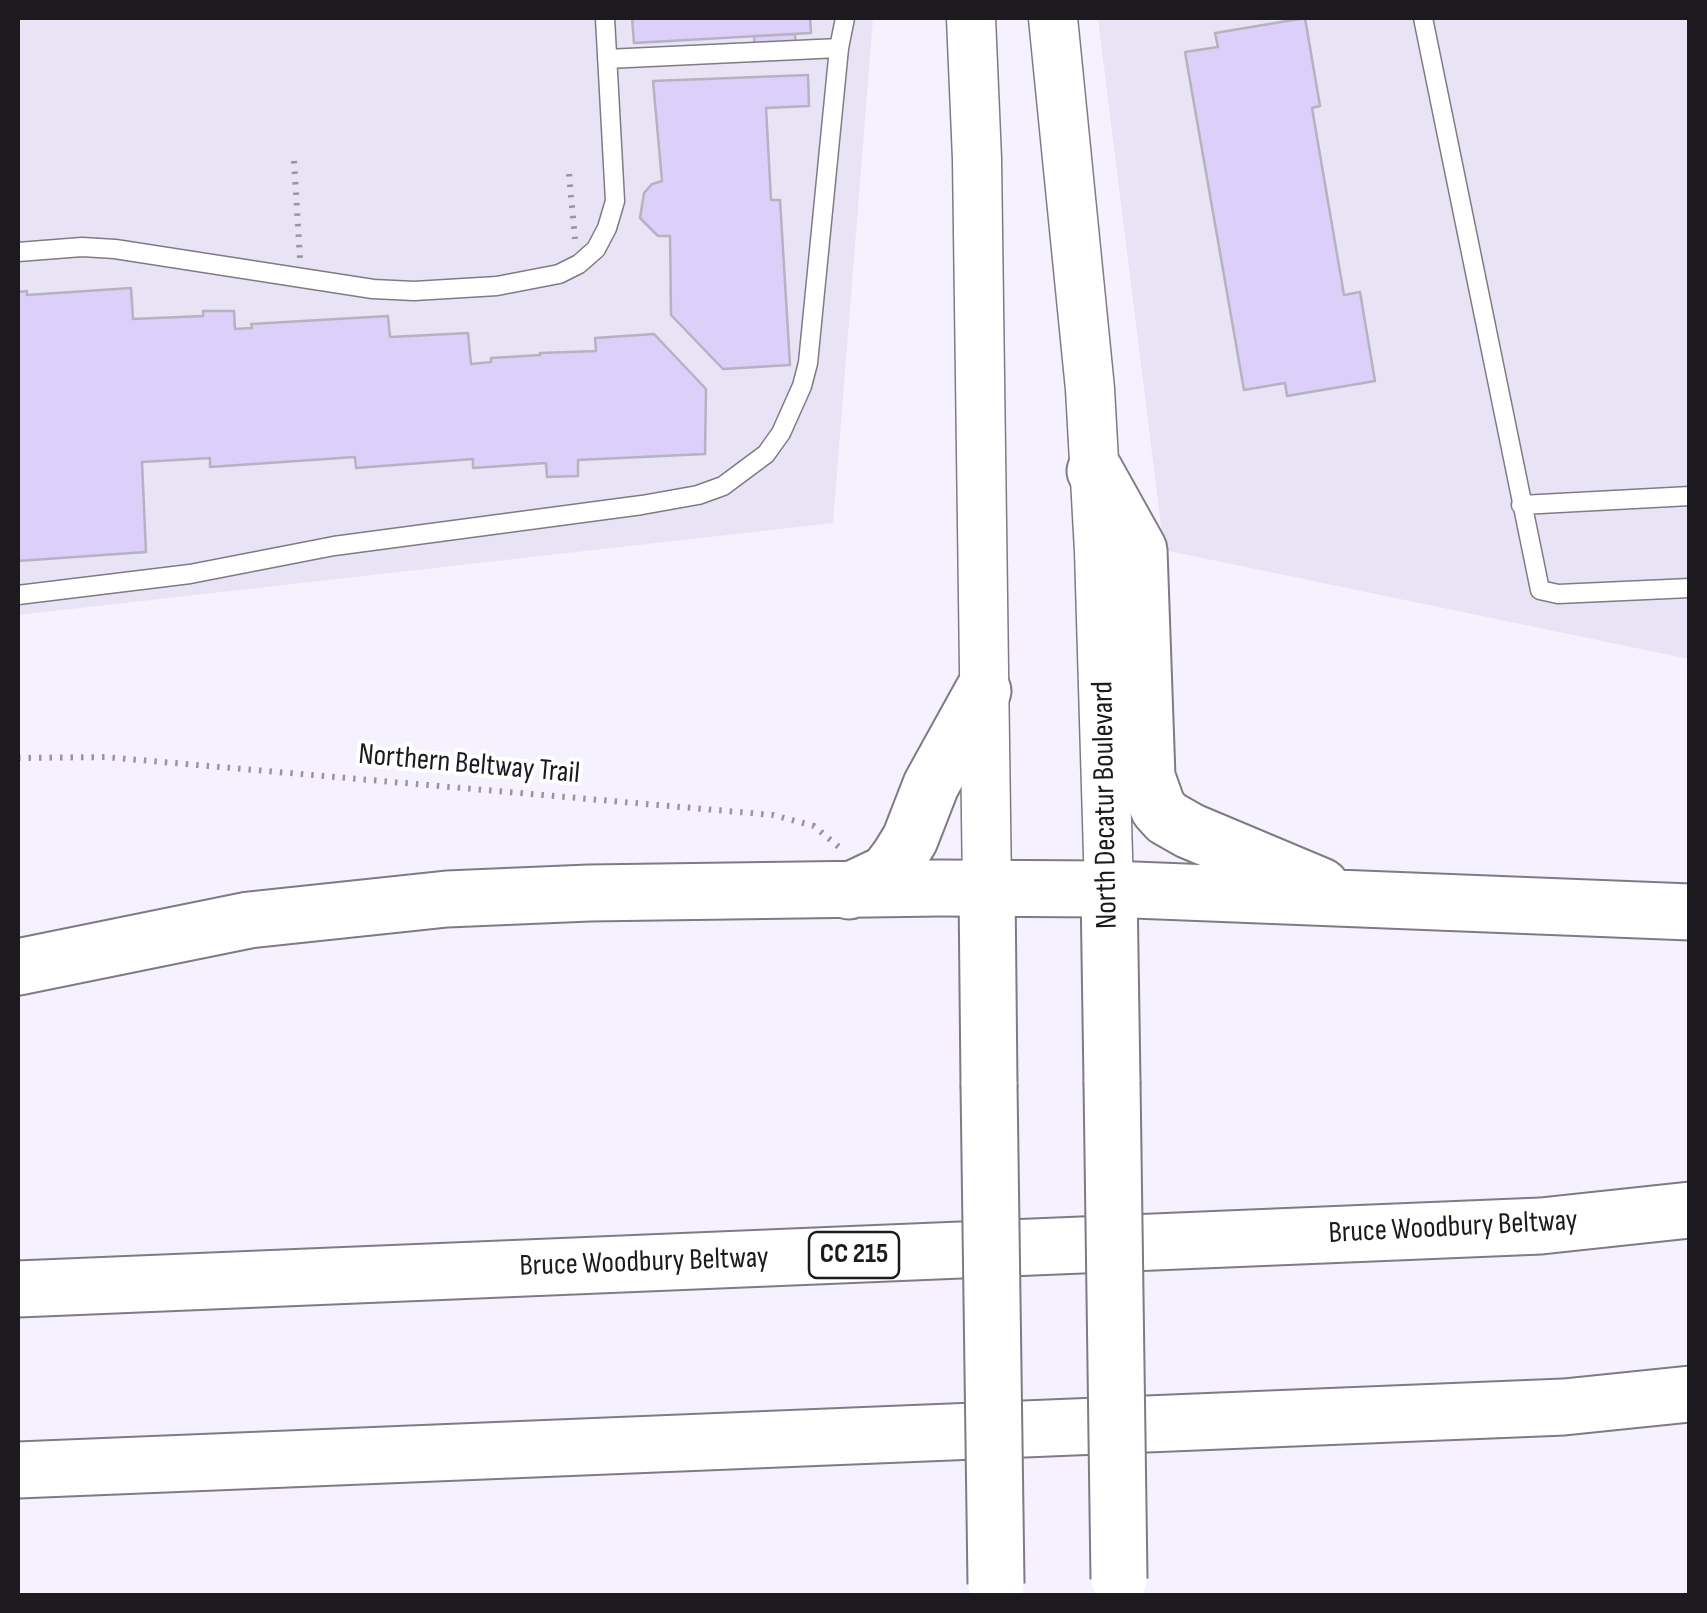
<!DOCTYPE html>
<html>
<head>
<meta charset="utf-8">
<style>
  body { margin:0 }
  #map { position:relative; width:1707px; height:1613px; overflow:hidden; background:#f5f1fe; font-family:"Sofia Sans Condensed",sans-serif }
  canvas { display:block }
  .frame { position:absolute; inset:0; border:20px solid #1c1a1e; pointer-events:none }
</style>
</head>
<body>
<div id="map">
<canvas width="1707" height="1613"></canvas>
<div class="frame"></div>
</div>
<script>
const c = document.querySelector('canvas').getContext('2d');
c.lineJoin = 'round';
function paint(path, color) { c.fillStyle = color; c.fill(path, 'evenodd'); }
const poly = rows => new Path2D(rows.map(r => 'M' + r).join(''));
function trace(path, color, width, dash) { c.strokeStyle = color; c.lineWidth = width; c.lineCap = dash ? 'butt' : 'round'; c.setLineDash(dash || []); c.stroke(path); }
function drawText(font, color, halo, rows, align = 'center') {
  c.font = font + ' "Sofia Sans Condensed",sans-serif'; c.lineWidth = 8; c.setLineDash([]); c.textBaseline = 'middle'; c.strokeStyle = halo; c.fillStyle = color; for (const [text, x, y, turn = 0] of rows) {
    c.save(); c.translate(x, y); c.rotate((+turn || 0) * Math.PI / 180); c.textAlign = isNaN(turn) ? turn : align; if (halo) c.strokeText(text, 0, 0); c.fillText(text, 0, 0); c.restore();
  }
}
paint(poly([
  [18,18,873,18,833,523,18,615],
  [1098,18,1689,18,1689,659,1164,550]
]), '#e9e3f6');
const building = poly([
  [632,18,810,18,811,33,634,43,632,18],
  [1305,18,1320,106,1312,108,1344,295,1360,292,1375,381,1287,396,1285,383,1244,390,1185,52,1218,47,1215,33,1305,18],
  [795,34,797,57,756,61,754,36,795,34],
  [808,75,809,106,766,108,771,200,780,200,790,365,723,369,671,315,670,236,658,236,640,218,644,193,652,184,662,181,653,81,808,75],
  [131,288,133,319,203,316,203,311,234,311,235,329,252,328,251,324,388,316,390,337,468,333,471,364,491,362,491,358,540,355,540,353,596,351,595,338,654,334,706,389,705,454,578,460,578,476,547,477,546,463,473,468,473,459,356,468,355,457,210,467,210,458,142,462,146,552,18,561,18,292,27,291,27,295,131,288]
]);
paint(building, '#dccff9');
trace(building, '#b6b2be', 2.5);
const service = poly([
  [1423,18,1540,590,1558,594,1690,588],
  [607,59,839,48,845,18],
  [18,252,82,247,115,249,373,289,414,291,497,286,559,274,579,264,596,249,607,228,615,201,605,18],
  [1521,505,1690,496],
  [18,595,190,574,334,546,642,505,698,495,723,486,766,454,781,433,802,386,808,363,839,48]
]);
const secondary = poly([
  [971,18,977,159,987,888],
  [1053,18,1090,389,1099,551,1109,889]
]);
const primary = poly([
  [987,888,989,1085],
  [1109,889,1112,1082]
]);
const motorway = poly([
  [1095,471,1139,550,1147,777,1158,808,1167,818,1190,831,1321,886],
  [849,891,887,873,899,857,910,839,931,785,983,691],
  [18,967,249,920,447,899,589,893,940,888,1109,889,1690,912],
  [18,1289,1541,1226,1690,1210],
  [18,1470,1564,1407,1690,1394]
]);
trace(service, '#7e7b85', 21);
trace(secondary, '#7e7b85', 51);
trace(primary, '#7e7b85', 59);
trace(motorway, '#7e7b85', 59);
trace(poly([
  [294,161,300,258],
  [569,174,575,239],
  [18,758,105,757,773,815,814,826,839,847]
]), '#98959e', 6, [2.5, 8]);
trace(service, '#fff', 18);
trace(secondary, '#fff', 48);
trace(primary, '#fff', 55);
trace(motorway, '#fff', 55);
const primaryBridge = poly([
  [1112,1082,1119,1579],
  [989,1085,996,1584]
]);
trace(primaryBridge, '#7e7b85', 59, []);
trace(primaryBridge, '#fff', 55);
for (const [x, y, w] of [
  [854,1255,90]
]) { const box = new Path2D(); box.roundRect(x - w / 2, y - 23, w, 46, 8); c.fillStyle = '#fff'; c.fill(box); trace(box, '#1c1a1e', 2.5); }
drawText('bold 28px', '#1c1a1e', null, [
  ["CC 215",854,1255]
]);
drawText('30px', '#1c1a1e', '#fff', [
  ["Northern Beltway Trail",469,765,5],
  ["North Decatur Boulevard",1106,805,-91],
  ["Bruce Woodbury Beltway",1453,1228,-3],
  ["Bruce Woodbury Beltway",644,1263,-2]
]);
</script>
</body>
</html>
